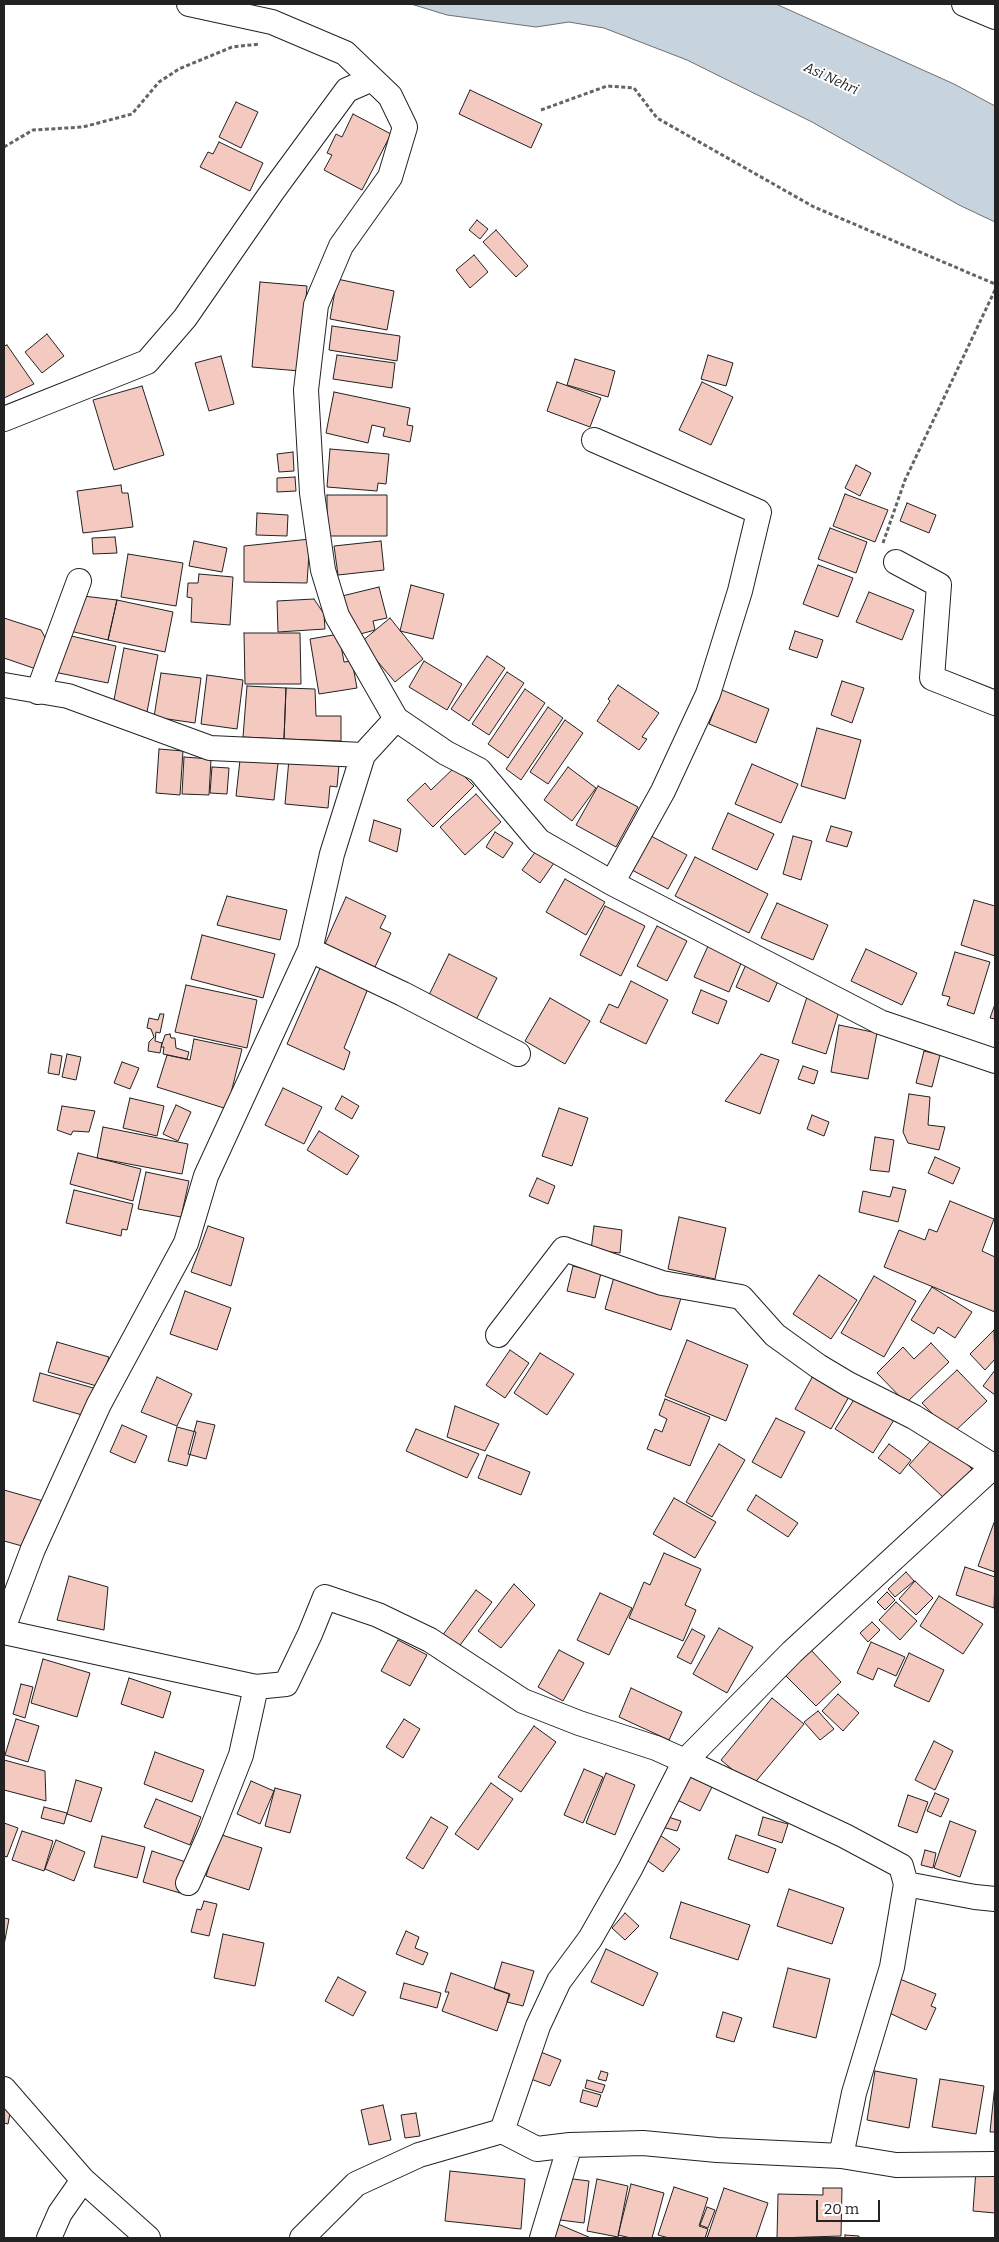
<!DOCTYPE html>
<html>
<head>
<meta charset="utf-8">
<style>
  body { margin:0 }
  #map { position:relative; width:999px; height:2242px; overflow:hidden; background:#fff; font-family:Bitter,serif }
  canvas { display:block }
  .frame { position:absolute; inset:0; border:5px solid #222; pointer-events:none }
  .scale { position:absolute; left:816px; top:2200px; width:64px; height:22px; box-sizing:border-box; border:2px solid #222; border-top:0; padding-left:6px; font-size:15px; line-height:18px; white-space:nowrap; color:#222; -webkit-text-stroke:4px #fff; paint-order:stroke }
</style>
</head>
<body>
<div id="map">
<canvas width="999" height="2242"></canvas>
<div class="frame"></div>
<div class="scale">20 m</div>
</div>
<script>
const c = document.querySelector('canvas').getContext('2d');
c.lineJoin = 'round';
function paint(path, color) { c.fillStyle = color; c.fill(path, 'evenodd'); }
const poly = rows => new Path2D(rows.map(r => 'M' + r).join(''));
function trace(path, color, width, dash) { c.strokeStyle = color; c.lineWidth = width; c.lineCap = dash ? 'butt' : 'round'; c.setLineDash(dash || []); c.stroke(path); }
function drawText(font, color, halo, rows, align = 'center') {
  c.font = font + ' Bitter,serif'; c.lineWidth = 4; c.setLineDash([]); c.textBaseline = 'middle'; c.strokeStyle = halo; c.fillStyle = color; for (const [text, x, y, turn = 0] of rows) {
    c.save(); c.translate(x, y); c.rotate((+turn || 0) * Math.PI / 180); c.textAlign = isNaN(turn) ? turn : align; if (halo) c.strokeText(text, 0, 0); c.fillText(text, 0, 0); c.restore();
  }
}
const water = poly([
  [411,4,776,4,954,84,995,106,995,222,959,205,812,122,687,60,604,28,569,22,536,27,447,15,411,4]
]);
paint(water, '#c7d3dd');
trace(water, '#6f6f6f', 1);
const building = poly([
  [470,90,542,124,531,148,459,114,470,90],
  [236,102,258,112,241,148,219,137,236,102],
  [353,114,391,134,362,190,324,170,332,155,327,153,336,134,342,137,353,114],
  [219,142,263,163,250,191,200,167,208,152,213,154,219,142],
  [477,220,488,229,480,239,469,230,477,220],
  [496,230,528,266,516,277,483,242,496,230],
  [474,255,488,272,470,288,456,270,474,255],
  [337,279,394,291,387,330,330,319,337,279],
  [260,282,307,286,300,371,252,367,260,282],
  [332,326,400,336,397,361,329,350,332,326],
  [47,334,64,356,42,373,25,352,47,334],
  [7,345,34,384,4,398,4,346,7,345],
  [337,355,395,363,392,388,333,379,337,355],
  [708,355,733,363,726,386,701,379,708,355],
  [221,356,234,404,209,411,195,363,221,356],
  [575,359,615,371,608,397,567,385,575,359],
  [557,382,601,398,590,427,547,411,557,382],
  [702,382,733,397,711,445,679,430,702,382],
  [142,386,164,455,114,470,93,400,142,386],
  [334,392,410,408,407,425,413,426,410,442,383,436,385,428,372,425,368,443,326,433,334,392],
  [330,449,389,454,386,484,378,483,377,491,327,487,330,449],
  [293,452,294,471,279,472,277,454,293,452],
  [856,465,871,473,860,496,845,488,856,465],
  [295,477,296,491,277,492,277,478,295,477],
  [121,485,122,493,128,493,133,527,83,533,77,491,121,485],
  [845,494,888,510,875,542,833,526,845,494],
  [327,495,387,495,387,536,327,536,327,495],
  [907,503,936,515,929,533,900,521,907,503],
  [257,513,288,515,287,536,256,535,257,513],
  [830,528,867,542,856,573,818,559,830,528],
  [115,537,117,553,93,554,92,538,115,537],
  [310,539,307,583,244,582,244,546,310,539],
  [194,541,227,548,222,572,189,566,194,541],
  [381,541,384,570,338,575,334,546,381,541],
  [128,554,183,563,176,606,121,597,128,554],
  [818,565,853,578,838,617,803,604,818,565],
  [199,574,233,577,230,625,191,622,192,598,187,597,188,583,198,583,199,574],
  [411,585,444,594,433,639,400,631,411,585],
  [379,587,387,618,373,621,375,630,353,636,342,596,379,587],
  [869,592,914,610,902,640,856,622,869,592],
  [75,595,117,600,108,640,70,631,75,595],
  [314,599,324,614,325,629,278,632,277,601,314,599],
  [117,600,173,612,165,652,108,640,117,600],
  [4,618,41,630,48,643,39,670,4,658,4,618],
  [390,618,423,659,395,682,361,642,390,618],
  [795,631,823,640,817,658,789,649,795,631],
  [244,633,300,633,301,684,245,684,244,633],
  [62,634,116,646,108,683,54,672,62,634],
  [339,634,344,662,352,661,357,688,319,694,310,639,339,634],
  [124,648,158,655,147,712,113,705,124,648],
  [487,656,505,668,469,721,451,709,487,656],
  [424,661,462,684,447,710,409,687,424,661],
  [507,672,524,683,489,735,472,724,507,672],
  [161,673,201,678,195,723,154,717,161,673],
  [207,675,243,680,237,729,201,724,207,675],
  [842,681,864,688,852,723,831,715,842,681],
  [618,685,659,713,642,737,647,739,639,750,597,721,610,701,608,699,618,685],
  [247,686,286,688,284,739,243,737,247,686],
  [286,688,315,689,316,716,341,716,341,741,284,739,286,688],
  [525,689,545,703,508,758,488,744,525,689],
  [722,690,769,709,756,743,709,724,722,690],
  [548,707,563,718,521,780,506,769,548,707],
  [565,720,583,733,548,784,530,772,565,720],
  [817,728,861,740,845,799,801,786,817,728],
  [159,749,183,751,180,795,156,793,159,749],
  [184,757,211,759,209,795,182,794,184,757],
  [289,759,339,765,337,787,330,786,328,808,285,804,289,759],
  [240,760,278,763,274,800,236,796,240,760],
  [752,764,798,784,781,823,735,804,752,764],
  [212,767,229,768,227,794,210,793,212,767],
  [455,767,474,786,433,827,407,800,425,783,431,790,455,767],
  [568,767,596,788,572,821,544,800,568,767],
  [598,786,638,807,616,847,576,825,598,786],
  [476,794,501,822,465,855,440,827,476,794],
  [728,813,774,834,757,870,712,849,728,813],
  [374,820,401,829,397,852,369,841,374,820],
  [831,826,852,832,847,847,826,841,831,826],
  [495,832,513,843,503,858,486,847,495,832],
  [651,836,687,855,668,889,632,870,651,836],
  [793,836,812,841,801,880,783,874,793,836],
  [536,851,554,863,540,883,522,870,536,851],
  [695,857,768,894,749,933,675,896,695,857],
  [565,879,605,902,586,935,546,912,565,879],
  [227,896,287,910,280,940,217,925,227,896],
  [346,897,386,916,380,928,391,933,375,967,325,944,346,897],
  [974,900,995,906,995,956,961,945,974,900],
  [777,903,828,925,813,960,761,938,777,903],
  [605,906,645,926,621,976,580,955,605,906],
  [657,926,687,941,667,981,637,966,657,926],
  [202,935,275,954,263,998,191,979,202,935],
  [708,946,742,961,729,992,694,977,708,946],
  [866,949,917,973,902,1005,851,981,866,949],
  [955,952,990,962,974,1014,947,1005,950,997,942,995,955,952],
  [449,954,497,978,476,1020,428,997,449,954],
  [748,960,781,974,769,1002,736,987,748,960],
  [321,966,369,986,344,1048,350,1052,344,1070,287,1044,321,966],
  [631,981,668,1000,646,1044,600,1022,609,1004,618,1008,631,981],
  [186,985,257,1000,247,1048,175,1032,186,985],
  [701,990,727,1001,718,1024,692,1013,701,990],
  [808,994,841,1005,826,1054,792,1043,808,994],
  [550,998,590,1021,565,1064,525,1041,550,998],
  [995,1004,995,1019,990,1018,995,1004],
  [160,1014,164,1014,160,1033,156,1032,155,1041,162,1043,160,1053,148,1051,149,1042,154,1037,151,1029,147,1028,149,1018,158,1020,160,1014],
  [839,1025,877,1033,868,1079,831,1072,839,1025],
  [170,1034,171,1038,175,1038,176,1048,189,1052,187,1059,163,1054,164,1047,161,1047,165,1035,170,1034],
  [194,1039,242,1049,227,1109,157,1087,167,1055,190,1060,194,1039],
  [924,1051,940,1055,932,1087,916,1083,924,1051],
  [51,1054,62,1056,59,1075,48,1073,51,1054],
  [67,1054,81,1057,76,1080,62,1077,67,1054],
  [761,1054,779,1060,760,1114,725,1101,761,1054],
  [122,1062,139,1068,130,1089,114,1083,122,1062],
  [803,1066,818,1071,814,1084,798,1079,803,1066],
  [283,1088,322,1107,304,1144,265,1125,283,1088],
  [909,1094,930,1097,928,1125,945,1127,939,1150,908,1143,903,1132,909,1094],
  [342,1096,359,1106,352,1119,335,1109,342,1096],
  [130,1098,164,1106,157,1136,123,1128,130,1098],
  [176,1105,191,1112,178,1141,163,1134,176,1105],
  [62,1106,95,1111,89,1132,73,1131,71,1135,57,1130,62,1106],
  [559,1108,588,1118,572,1166,542,1156,559,1108],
  [812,1115,829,1122,824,1136,807,1129,812,1115],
  [103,1127,188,1144,182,1174,97,1158,103,1127],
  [319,1131,359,1156,347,1175,307,1150,319,1131],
  [875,1137,894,1140,889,1172,870,1170,875,1137],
  [78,1153,141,1169,133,1201,70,1184,78,1153],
  [935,1157,960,1168,953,1184,928,1173,935,1157],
  [146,1172,189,1181,181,1217,138,1209,146,1172],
  [537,1178,555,1186,548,1204,529,1196,537,1178],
  [893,1187,906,1190,898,1222,859,1212,863,1191,890,1197,893,1187],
  [74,1190,133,1204,127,1230,122,1229,121,1236,66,1223,74,1190],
  [950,1201,994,1219,982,1251,995,1257,995,1312,884,1267,899,1230,925,1240,929,1229,937,1232,950,1201],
  [679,1217,726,1228,715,1279,668,1269,679,1217],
  [208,1226,244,1238,231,1286,191,1272,208,1226],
  [594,1226,622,1230,620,1253,591,1250,594,1226],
  [573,1266,601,1273,595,1298,567,1291,573,1266],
  [819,1275,857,1300,831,1339,793,1314,819,1275],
  [874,1276,916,1301,884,1357,841,1333,874,1276],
  [614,1277,681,1298,671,1330,605,1309,614,1277],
  [932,1287,972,1312,955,1338,938,1327,934,1334,911,1320,932,1287],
  [185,1291,231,1308,217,1350,170,1334,185,1291],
  [994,1330,995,1359,985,1370,970,1354,994,1330],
  [687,1340,748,1365,726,1421,665,1396,687,1340],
  [57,1342,109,1357,100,1387,48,1372,57,1342],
  [931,1343,949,1362,906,1403,877,1373,903,1347,914,1359,931,1343],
  [510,1350,529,1363,505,1398,486,1385,510,1350],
  [540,1353,574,1374,547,1415,514,1393,540,1353],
  [957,1370,987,1401,952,1434,922,1403,957,1370],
  [995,1370,995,1395,983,1386,995,1370],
  [815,1372,851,1393,831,1429,795,1409,815,1372],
  [40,1373,97,1389,89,1417,33,1401,40,1373],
  [157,1377,192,1394,177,1426,141,1412,157,1377],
  [857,1395,894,1420,873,1453,835,1429,857,1395],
  [665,1399,710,1417,690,1466,647,1449,655,1429,662,1432,667,1419,659,1415,665,1399],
  [455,1406,499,1424,485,1451,447,1437,455,1406],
  [776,1418,805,1432,781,1478,752,1462,776,1418],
  [197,1421,215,1425,206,1459,188,1454,197,1421],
  [122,1425,147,1436,135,1463,110,1452,122,1425],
  [177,1427,196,1432,187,1466,168,1461,177,1427],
  [416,1429,479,1454,467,1478,406,1451,416,1429],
  [936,1435,972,1469,944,1498,909,1465,936,1435],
  [719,1444,745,1460,712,1517,686,1502,719,1444],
  [889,1444,911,1460,900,1474,878,1458,889,1444],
  [487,1455,530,1472,521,1495,478,1478,487,1455],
  [4,1490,43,1501,33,1549,4,1541,4,1490],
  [756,1495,798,1523,788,1537,747,1510,756,1495],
  [674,1498,716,1522,695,1558,653,1534,674,1498],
  [995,1520,995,1572,978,1566,995,1520],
  [664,1553,701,1569,685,1605,696,1610,683,1641,629,1618,644,1582,650,1585,664,1553],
  [965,1567,995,1577,994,1608,956,1595,965,1567],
  [906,1572,914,1581,895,1597,888,1589,906,1572],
  [69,1576,108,1587,104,1630,57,1620,69,1576],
  [915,1581,933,1598,916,1615,899,1599,915,1581],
  [514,1584,535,1605,501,1648,478,1631,514,1584],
  [476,1590,492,1602,458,1648,442,1636,476,1590],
  [887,1592,895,1600,885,1610,877,1602,887,1592],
  [600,1593,632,1608,609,1655,577,1640,600,1593],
  [939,1596,983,1624,963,1654,920,1626,939,1596],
  [896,1602,917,1621,900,1640,879,1620,896,1602],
  [872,1622,880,1630,868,1642,860,1633,872,1622],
  [719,1628,753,1647,727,1693,693,1674,719,1628],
  [692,1629,705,1636,691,1664,677,1657,692,1629],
  [398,1640,427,1655,410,1686,381,1671,398,1640],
  [871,1642,905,1657,896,1676,878,1668,873,1680,857,1673,871,1642],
  [559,1650,584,1663,563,1701,538,1687,559,1650],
  [811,1650,841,1682,816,1706,785,1675,811,1650],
  [909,1653,944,1670,929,1702,894,1686,909,1653],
  [43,1659,90,1673,77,1717,31,1703,43,1659],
  [129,1678,171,1692,163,1718,121,1704,129,1678],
  [21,1684,33,1687,25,1718,13,1714,21,1684],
  [631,1688,682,1712,669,1740,619,1717,631,1688],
  [838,1694,859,1713,843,1731,822,1711,838,1694],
  [772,1698,804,1724,752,1786,721,1760,772,1698],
  [818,1711,834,1729,820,1740,804,1722,818,1711],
  [16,1719,39,1726,28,1762,5,1755,16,1719],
  [404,1719,420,1729,403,1758,386,1747,404,1719],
  [534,1726,556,1742,521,1792,498,1777,534,1726],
  [934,1741,953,1751,935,1790,915,1780,934,1741],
  [155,1752,204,1770,192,1802,144,1784,155,1752],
  [4,1760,45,1771,46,1801,4,1790,4,1760],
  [584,1769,603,1777,583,1823,564,1815,584,1769],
  [686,1770,714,1783,700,1811,673,1798,686,1770],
  [606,1773,635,1785,615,1835,586,1823,606,1773],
  [76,1780,102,1788,91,1822,67,1814,76,1780],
  [251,1781,274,1791,260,1824,237,1814,251,1781],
  [491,1783,513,1799,478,1850,455,1834,491,1783],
  [275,1788,301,1795,290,1833,265,1826,275,1788],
  [935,1793,949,1799,941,1817,927,1811,935,1793],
  [908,1795,928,1802,917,1833,898,1826,908,1795],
  [156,1799,201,1817,190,1845,144,1827,156,1799],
  [44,1807,67,1813,64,1824,41,1818,44,1807],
  [665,1816,681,1821,677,1831,662,1827,665,1816],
  [431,1817,448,1827,423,1869,406,1858,431,1817],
  [763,1817,788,1824,782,1843,758,1835,763,1817],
  [950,1821,976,1831,960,1877,934,1868,950,1821],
  [4,1823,18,1828,7,1857,4,1856,4,1823],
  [22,1831,53,1841,44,1871,12,1860,22,1831],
  [657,1833,680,1849,663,1872,641,1856,657,1833],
  [219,1834,262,1848,249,1890,206,1876,219,1834],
  [736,1835,776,1849,768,1873,728,1859,736,1835],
  [102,1836,145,1847,137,1878,94,1867,102,1836],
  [56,1840,85,1852,74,1881,45,1869,56,1840],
  [925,1850,936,1853,933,1868,921,1865,925,1850],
  [152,1851,189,1863,180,1893,143,1882,152,1851],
  [789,1889,844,1908,832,1944,777,1926,789,1889],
  [204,1901,217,1904,209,1936,191,1932,197,1909,201,1910,204,1901],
  [681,1902,750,1925,738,1960,670,1938,681,1902],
  [625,1913,639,1926,625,1940,612,1928,625,1913],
  [4,1918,9,1919,4,1945,4,1918],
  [406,1931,419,1937,415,1948,428,1953,423,1965,396,1954,406,1931],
  [223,1934,264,1943,255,1986,214,1978,223,1934],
  [606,1949,658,1973,643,2006,591,1982,606,1949],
  [502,1962,534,1971,523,2006,507,2002,509,1994,494,1989,502,1962],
  [788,1968,830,1979,816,2038,773,2027,788,1968],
  [451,1973,510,1994,497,2031,442,2011,449,1992,445,1992,451,1973],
  [338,1977,366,1992,353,2016,325,2001,338,1977],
  [900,1979,936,1994,931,2006,936,2008,926,2030,885,2011,900,1979],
  [404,1983,441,1993,437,2008,400,1998,404,1983],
  [723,2012,742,2018,734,2042,716,2037,723,2012],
  [538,2051,561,2060,550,2086,528,2078,538,2051],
  [601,2071,608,2073,606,2081,598,2079,601,2071],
  [875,2071,917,2079,909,2128,867,2120,875,2071],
  [940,2079,984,2086,976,2134,932,2127,940,2079],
  [587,2080,605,2085,602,2093,585,2088,587,2080],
  [995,2084,995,2132,990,2132,995,2084],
  [583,2090,601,2095,597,2107,580,2102,583,2090],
  [383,2105,391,2140,369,2145,361,2110,383,2105],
  [4,2106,11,2108,8,2124,4,2123,4,2106],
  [416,2113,420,2136,405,2138,401,2115,416,2113],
  [976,2170,995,2172,995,2213,973,2211,976,2170],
  [450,2171,525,2179,521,2229,445,2221,450,2171],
  [565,2178,589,2181,584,2223,560,2220,565,2178],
  [597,2179,628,2186,618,2237,587,2231,597,2179],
  [631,2184,664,2193,652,2238,631,2238,618,2235,631,2184],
  [674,2187,708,2198,699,2226,708,2229,705,2238,669,2238,658,2235,674,2187],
  [724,2188,768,2203,756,2238,707,2238,724,2188],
  [823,2188,842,2188,841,2236,777,2238,778,2194,823,2195,823,2188],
  [707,2207,715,2210,708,2228,700,2225,707,2207],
  [558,2224,591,2238,552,2238,558,2224],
  [845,2235,859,2236,859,2238,845,2238,845,2235]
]);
paint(building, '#f3c9c0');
trace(building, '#222', 1);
const minor = poly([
  [189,4,272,22,345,53,390,96,405,127,390,177,341,246,316,305,306,390,312,493,323,570,337,616,396,719,446,753,479,770,539,841,612,883,880,1022,995,1061],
  [964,4,995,17],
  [4,419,147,362,185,318,272,192,347,90,372,79],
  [594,440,759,512,740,591,708,694,663,791,612,883],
  [896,562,939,585,932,678,995,703],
  [4,685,68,696,210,748,363,755],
  [38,692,79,581],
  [310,950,403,994,518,1054],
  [498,1335,564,1249,662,1283,741,1297,775,1335,818,1366,848,1384,914,1417,993,1466],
  [4,1626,33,1549,99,1404,186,1243,206,1176,310,950,332,854,363,755,396,719],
  [4,1632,256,1687,286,1684,310,1634,325,1597,378,1615,430,1640,523,1701,579,1723,656,1748,685,1761,792,1652,995,1465],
  [188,1883,212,1829,241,1755,256,1687],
  [4,2089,83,2180,148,2238],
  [502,2131,538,2026,559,1981,590,1939,630,1869,685,1761,845,1836,901,1866,906,1884,975,1897,995,1899],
  [841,2156,854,2093,892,1967,906,1884],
  [49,2238,60,2213,83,2180],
  [302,2238,356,2184,419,2155,502,2131,537,2149,570,2145,643,2143,717,2150,841,2156,896,2165,995,2164],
  [542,2238,570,2145]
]);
trace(minor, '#222', 26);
trace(poly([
  [541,110,607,86,634,88,657,118,814,207,995,284],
  [4,147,33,130,83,127,132,114,159,82,179,69,232,47,260,44],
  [883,543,905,480,995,290]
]), '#646464', 3, [4, 2.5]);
trace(minor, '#fff', 24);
drawText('italic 14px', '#222', '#fff', [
  ["Asi Nehri",831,79,25]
]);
</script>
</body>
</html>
